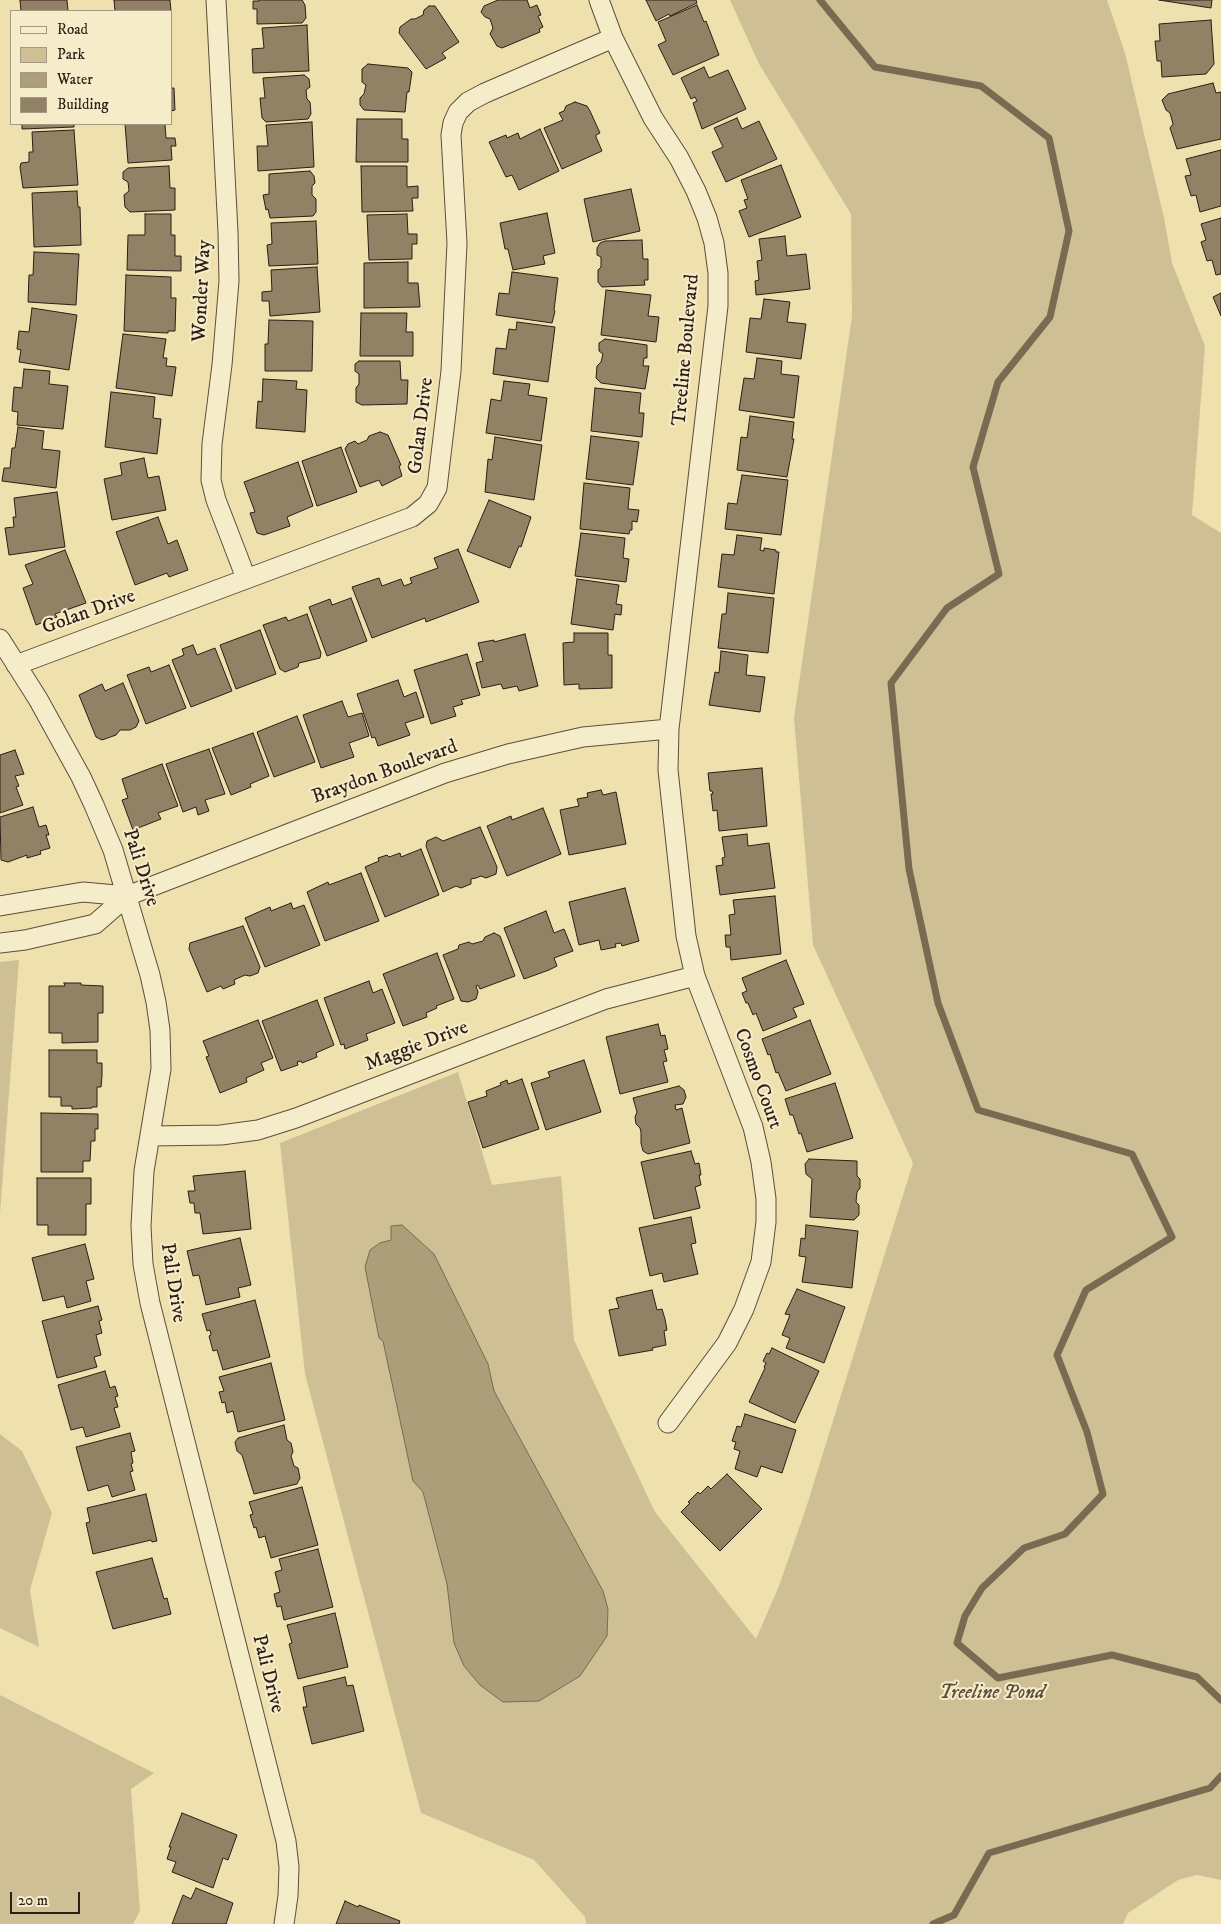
<!DOCTYPE html>
<html>
<head>
<meta charset="utf-8">
<style>
  body { margin:0 }
  #map { position:relative; width:1221px; height:1924px; overflow:hidden; background:#efe1ae; font-family:"IM FELL DW Pica",serif }
  canvas { display:block }
  .legend { position:absolute; left:10px; top:10px; width:162px; height:115px; box-sizing:border-box; background:#f5ecca; border:1px solid #a59982; margin:0; padding:6px 9px; list-style:none; font-size:15px; color:#2e1c15 }
  .legend li { display:flex; align-items:center; gap:10px; height:25px }
  .legend b { width:25px; border:1px solid #a59982 }
  .scale { position:absolute; left:10px; top:1892px; width:70px; height:22px; box-sizing:border-box; border:2px solid #2e1c15; border-top:0; padding-left:6px; font-size:15px; line-height:18px; white-space:nowrap; color:#2e1c15; -webkit-text-stroke:4px #f5ecca; paint-order:stroke }
</style>
</head>
<body>
<div id="map">
<canvas width="1221" height="1924"></canvas>
<ul class="legend">
<li><b style="height:6px;background:#f5ecca"></b>Road</li>
<li><b style="height:14px;background:#cec094"></b>Park</li>
<li><b style="height:14px;background:#ad9e7a"></b>Water</li>
<li><b style="height:14px;background:#928265"></b>Building</li>
</ul>
<div class="scale">20 m</div>
</div>
<script>
const c = document.querySelector('canvas').getContext('2d');
c.lineJoin = 'round';
function paint(path, color) { c.fillStyle = color; c.fill(path, 'evenodd'); }
const poly = rows => new Path2D(rows.map(r => 'M' + r).join(''));
function trace(path, color, width, dash) { c.strokeStyle = color; c.lineWidth = width; c.lineCap = dash ? 'butt' : 'round'; c.setLineDash(dash || []); c.stroke(path); }
function drawText(font, color, halo, rows, align = 'center') {
  c.font = font + ' "IM FELL DW Pica",serif'; c.lineWidth = 4; c.setLineDash([]); c.textBaseline = 'middle'; c.strokeStyle = halo; c.fillStyle = color; for (const [text, x, y, turn = 0] of rows) {
    c.save(); c.translate(x, y); c.rotate((+turn || 0) * Math.PI / 180); c.textAlign = isNaN(turn) ? turn : align; if (halo) c.strokeText(text, 0, 0); c.fillText(text, 0, 0); c.restore();
  }
}
paint(poly([
  [730,0,1107,0,1125,53,1164,218,1172,263,1205,346,1192,515,1221,533,1221,1880,1197,1875,1178,1880,1128,1913,1123,1924,586,1924,585,1917,534,1860,421,1813,305,1374,280,1143,458,1072,492,1185,561,1176,574,1340,655,1512,756,1639,779,1586,806,1508,913,1163,813,945,794,718,852,316,851,214,759,64],
  [19,960,0,1214,0,962],
  [0,1434,22,1451,52,1513,30,1590,39,1647,0,1628],
  [0,1695,154,1773,131,1789,140,1911,133,1924,0,1924]
]), '#cec094');
const water = poly([
  [402,1225,434,1254,488,1364,494,1391,603,1591,608,1609,607,1636,580,1676,539,1701,503,1702,480,1685,464,1666,454,1643,447,1584,423,1492,413,1481,383,1341,379,1338,365,1267,370,1250,380,1243,391,1240,391,1226,402,1225]
]);
paint(water, '#ad9e7a');
trace(water, '#7a6a52', 1);
trace(poly([
  [820,0,875,67,981,86,1049,138,1069,231,1050,317,998,382,973,467,999,574,947,608,891,683,909,869,938,1003,978,1110,1132,1154,1172,1237,1086,1290,1057,1355,1087,1432,1103,1494,1065,1534,1024,1548,982,1588,965,1616,957,1643,998,1678,1112,1655,1197,1677,1221,1700],
  [933,1924,954,1915,989,1853,1210,1788,1221,1776]
]), '#7a6a52', 7);
const building = poly([
  [20,0,67,0,68,11,21,11,20,0],
  [114,0,170,0,171,11,115,11,114,0],
  [259,0,302,0,305,5,306,18,302,23,257,24,257,9,253,9,253,1,259,1,259,0],
  [498,0,527,0,530,8,537,5,541,15,538,16,543,27,539,29,540,32,502,48,497,46,490,34,493,28,490,19,485,17,481,12,484,6,498,0],
  [646,0,696,0,697,3,670,16,669,14,656,21,646,0],
  [1159,0,1212,0,1211,8,1159,0],
  [697,5,704,22,706,21,719,55,673,75,658,45,666,41,658,22,697,5],
  [429,6,435,6,459,42,442,53,446,58,426,69,399,33,400,27,411,19,415,19,423,15,424,10,429,6],
  [1211,20,1214,64,1206,74,1162,77,1161,61,1157,61,1155,41,1160,41,1159,24,1211,20],
  [307,25,309,71,253,73,252,49,264,48,262,28,307,25],
  [368,64,408,68,412,72,409,92,407,92,405,112,364,110,360,105,360,98,364,94,366,85,362,82,362,69,368,64],
  [704,67,709,78,728,70,746,109,702,129,693,103,697,101,695,97,691,99,681,78,704,67],
  [304,75,309,79,310,87,306,90,307,99,310,102,311,114,308,119,266,122,262,118,260,98,265,98,263,78,304,75],
  [1213,83,1216,93,1221,92,1221,139,1177,149,1170,128,1173,124,1170,113,1166,110,1162,100,1168,94,1213,83],
  [171,88,174,88,175,110,171,111,171,88],
  [575,102,587,106,590,111,600,133,596,135,596,137,602,151,562,169,544,128,563,120,559,113,564,111,566,106,575,102],
  [737,118,742,129,759,121,777,159,726,182,712,152,723,147,714,128,737,118],
  [357,119,402,119,402,139,408,139,408,162,356,162,357,119],
  [312,122,314,167,258,171,257,146,268,146,266,125,312,122],
  [22,124,74,124,74,127,22,129,22,124],
  [125,124,165,124,166,138,175,138,176,146,171,146,172,160,128,163,125,124],
  [540,129,559,171,519,190,512,175,506,177,489,142,506,135,507,138,518,133,520,139,540,129],
  [74,130,78,185,23,188,20,167,21,163,29,162,29,152,33,152,32,132,74,130],
  [1221,150,1221,206,1200,212,1196,195,1191,196,1185,176,1191,175,1186,159,1221,150],
  [781,165,801,217,749,237,739,211,747,208,744,200,748,199,741,180,781,165],
  [169,166,170,188,175,188,175,210,130,212,125,207,124,195,129,191,128,182,123,179,123,172,128,168,169,166],
  [361,166,407,166,407,187,418,186,418,198,412,198,413,211,362,212,361,166],
  [310,171,314,176,315,183,312,186,312,195,316,199,316,212,313,216,270,218,268,209,266,210,263,195,269,194,269,174,310,171],
  [631,189,640,231,593,242,584,199,631,189],
  [77,191,78,207,80,207,81,245,34,247,32,193,77,191],
  [547,213,555,253,543,256,545,264,513,270,508,249,505,249,500,223,547,213],
  [145,214,171,214,171,235,175,235,175,256,181,256,181,271,127,270,128,235,145,235,145,214],
  [407,214,408,234,417,234,417,244,412,244,412,259,369,260,367,215,407,214],
  [1221,218,1221,274,1216,275,1212,260,1207,261,1201,242,1206,240,1201,224,1221,218],
  [316,221,318,264,269,266,267,245,272,244,271,223,316,221],
  [785,236,787,256,806,254,810,289,756,295,755,281,759,280,757,261,762,260,759,239,785,236],
  [642,240,643,259,648,259,648,280,644,280,645,285,602,287,598,282,598,270,601,267,601,257,597,255,597,248,600,243,605,241,642,240],
  [34,252,79,254,76,305,28,302,29,275,33,275,34,252],
  [408,262,408,283,418,283,420,307,364,308,364,263,408,262],
  [317,267,320,312,270,316,269,301,262,301,262,292,272,291,271,270,317,267],
  [512,272,558,278,554,310,555,311,552,323,496,315,499,293,509,294,512,272],
  [126,275,171,277,171,298,176,298,175,331,168,331,168,333,124,331,126,275],
  [606,290,651,295,648,316,659,317,656,342,601,335,606,290],
  [1221,293,1221,316,1213,297,1221,293],
  [764,299,790,302,787,322,806,324,801,359,746,352,750,318,761,319,764,299],
  [32,308,77,315,69,370,19,362,21,350,17,349,19,331,29,332,32,308],
  [361,313,407,313,406,332,413,332,413,356,360,356,361,313],
  [269,320,313,321,312,371,265,371,265,344,268,344,269,320],
  [517,322,555,327,548,382,493,374,496,348,506,349,509,329,516,330,517,322],
  [123,334,166,339,163,358,167,358,166,366,176,367,172,396,116,388,123,334],
  [605,339,647,345,647,358,644,358,643,366,649,366,645,389,601,383,596,378,597,366,601,362,603,354,599,351,599,343,605,339],
  [757,358,782,361,781,374,799,376,794,418,739,410,744,378,754,379,757,358],
  [359,361,400,361,401,380,408,380,407,404,362,405,356,402,356,388,359,384,359,374,355,371,355,364,359,361],
  [24,369,50,371,49,384,68,386,63,429,17,425,18,412,12,411,14,387,22,388,24,369],
  [263,379,297,381,296,389,307,390,305,432,256,428,258,401,262,402,263,379],
  [504,381,530,384,528,395,547,398,541,441,486,433,491,399,501,401,504,381],
  [595,388,641,393,639,413,644,413,642,437,591,431,595,388],
  [111,392,155,397,153,418,161,419,157,454,105,447,111,392],
  [750,416,794,422,792,439,794,439,787,477,737,470,741,437,747,438,750,416],
  [18,427,44,431,42,449,60,451,56,488,2,481,4,468,10,468,12,448,15,448,18,427],
  [380,432,388,435,401,465,399,466,402,476,382,486,379,480,360,487,345,449,348,444,355,441,358,444,367,440,369,436,380,432],
  [591,436,639,442,633,485,586,479,591,436],
  [495,437,542,445,534,500,485,492,488,459,492,460,495,437],
  [341,447,357,492,317,506,302,461,341,447],
  [144,458,148,478,159,476,166,510,112,520,104,479,122,475,120,463,144,458],
  [298,462,313,506,287,517,290,526,264,535,257,533,250,513,255,512,244,482,298,462],
  [742,475,788,480,781,535,725,529,728,503,737,504,742,475],
  [584,483,630,488,628,509,639,510,637,522,632,521,632,530,630,530,629,534,580,529,584,483],
  [57,492,65,547,9,555,5,528,14,527,13,517,16,517,14,498,57,492],
  [489,500,531,517,521,547,519,546,510,568,467,551,489,500],
  [158,517,168,544,177,540,188,570,169,577,167,573,135,585,116,532,158,517],
  [581,533,625,538,623,558,629,559,626,582,575,576,581,533],
  [737,535,762,538,760,550,764,551,764,548,776,550,776,552,779,552,774,594,718,587,722,554,734,555,737,535],
  [458,549,479,602,426,622,425,618,372,638,352,587,379,578,382,586,401,579,404,586,412,583,410,578,438,568,434,558,458,549],
  [65,550,86,603,55,614,57,617,36,625,23,588,33,584,25,565,65,550],
  [577,579,619,585,616,604,622,605,621,615,615,614,613,630,571,624,577,579],
  [728,593,774,598,768,653,718,648,722,614,726,614,728,593],
  [351,598,367,641,327,656,309,607,330,599,332,605,351,598],
  [307,614,321,653,320,658,299,663,298,667,285,672,280,669,263,625,286,617,288,621,307,614],
  [260,630,276,674,236,689,220,645,260,630],
  [574,633,608,633,608,655,612,655,612,688,579,689,579,684,564,685,563,643,574,642,574,633],
  [525,634,538,686,519,691,517,686,503,689,501,684,482,688,476,663,483,661,478,643,494,640,494,642,525,634],
  [193,645,197,655,215,648,232,691,191,707,172,660,184,655,182,649,193,645],
  [721,651,748,655,746,675,765,677,760,712,709,705,715,672,719,673,721,651],
  [467,654,480,695,461,700,463,704,453,707,456,716,431,724,414,670,467,654],
  [169,665,186,708,146,724,127,675,149,667,151,672,169,665],
  [398,680,404,697,416,692,424,717,405,723,410,735,378,746,375,737,372,738,357,694,398,680],
  [123,683,139,721,136,727,130,730,120,730,116,735,102,740,96,737,79,695,102,684,105,691,123,683],
  [342,701,348,717,362,713,369,736,349,743,354,757,321,768,303,715,342,701],
  [297,716,315,762,274,777,257,732,297,716],
  [253,733,269,776,250,784,251,787,231,795,212,748,253,733],
  [209,749,225,794,205,800,209,811,198,815,196,807,183,812,166,764,209,749],
  [15,750,24,774,15,776,19,786,16,787,23,805,0,813,0,755,15,750],
  [162,764,178,806,158,813,161,819,133,830,122,800,128,798,122,779,162,764],
  [762,768,767,826,719,831,717,810,713,811,711,794,713,794,712,791,710,791,708,773,762,768],
  [601,790,603,795,616,792,626,844,569,855,560,810,579,806,577,799,588,797,587,793,601,790],
  [33,807,39,827,46,825,49,835,46,835,50,848,40,851,41,854,27,858,27,855,8,862,1,860,0,817,33,807],
  [543,808,561,854,507,876,487,826,511,816,512,820,543,808],
  [480,827,497,867,496,874,486,878,481,876,476,878,471,879,471,884,461,888,456,886,443,892,426,846,427,841,436,837,443,841,480,827],
  [747,834,748,846,769,843,775,888,720,895,716,866,723,865,722,858,725,857,722,837,747,834],
  [421,849,439,895,385,917,365,867,379,861,378,858,387,855,389,857,400,853,401,857,421,849],
  [361,873,379,921,325,941,307,892,328,882,329,885,361,873],
  [625,888,639,941,622,946,621,943,615,944,616,947,601,950,599,940,579,945,569,902,625,888],
  [775,896,781,954,731,960,730,947,726,947,725,935,731,935,729,915,735,914,733,900,775,896],
  [291,903,293,909,304,905,320,945,265,967,245,918,270,907,271,911,291,903],
  [546,911,554,933,564,929,573,951,554,958,557,966,549,970,524,979,504,928,546,911],
  [243,926,260,967,258,973,250,976,245,975,234,980,235,984,223,989,221,986,207,992,189,949,190,943,243,926],
  [494,933,500,936,515,976,480,989,478,985,476,986,478,992,476,999,468,1002,461,1001,443,955,458,949,459,945,469,942,472,944,483,941,485,937,494,933],
  [437,953,454,999,436,1006,437,1008,426,1013,427,1017,403,1026,383,974,437,953],
  [786,960,804,1004,793,1008,797,1017,763,1031,756,1013,753,1015,748,1003,746,1003,742,993,747,991,742,978,786,960],
  [369,981,373,993,382,989,395,1023,366,1034,368,1040,345,1049,344,1044,341,1045,324,998,369,981],
  [64,983,81,983,81,985,103,986,103,1013,98,1013,98,1042,62,1043,62,1033,49,1033,49,986,65,986,64,983],
  [317,1000,334,1045,316,1053,317,1057,302,1063,301,1061,297,1062,298,1065,281,1071,262,1021,317,1000],
  [258,1020,273,1058,261,1063,264,1070,246,1078,247,1082,220,1093,206,1057,209,1056,203,1041,258,1020],
  [810,1020,831,1074,786,1091,778,1072,776,1073,770,1054,768,1055,762,1039,810,1020],
  [658,1024,661,1036,665,1035,668,1049,664,1050,667,1061,663,1062,668,1082,620,1094,606,1037,658,1024],
  [49,1050,97,1050,97,1063,102,1063,102,1076,101,1087,97,1087,97,1107,92,1107,92,1108,72,1109,72,1106,61,1106,61,1097,49,1097,49,1050],
  [584,1060,601,1112,546,1130,531,1083,550,1077,548,1072,584,1060],
  [522,1079,539,1129,483,1148,468,1102,487,1096,486,1091,501,1085,500,1083,507,1080,508,1084,522,1079],
  [835,1083,853,1138,807,1152,801,1133,799,1134,793,1115,790,1115,785,1099,835,1083],
  [679,1086,684,1090,686,1097,683,1104,675,1105,676,1110,682,1108,690,1143,648,1154,643,1151,641,1143,641,1132,640,1128,636,1124,635,1117,637,1112,633,1098,679,1086],
  [41,1113,98,1114,98,1129,95,1129,95,1141,91,1141,90,1161,83,1161,83,1172,41,1172,41,1113],
  [691,1151,695,1164,699,1163,701,1175,699,1175,701,1185,695,1187,700,1208,654,1219,641,1162,691,1151],
  [809,1159,857,1161,857,1176,860,1179,860,1188,857,1192,856,1202,859,1205,859,1215,854,1220,810,1217,812,1179,806,1174,805,1164,809,1159],
  [245,1171,251,1229,203,1234,200,1213,195,1213,194,1203,190,1203,188,1191,195,1191,193,1176,245,1171],
  [37,1178,91,1178,91,1204,86,1204,86,1235,48,1235,48,1225,37,1225,37,1178],
  [691,1217,696,1243,691,1244,698,1274,664,1282,662,1273,650,1276,639,1228,691,1217],
  [806,1225,858,1231,852,1288,802,1282,806,1257,799,1256,801,1238,805,1239,806,1225],
  [240,1238,251,1285,238,1288,240,1297,206,1305,199,1275,193,1276,187,1251,240,1238],
  [85,1244,94,1279,86,1281,91,1301,67,1308,64,1296,43,1301,32,1258,85,1244],
  [797,1289,845,1307,824,1363,786,1348,790,1338,782,1335,790,1315,785,1314,797,1289],
  [652,1290,657,1310,662,1309,665,1319,667,1330,664,1331,666,1345,652,1348,653,1350,619,1356,609,1310,619,1308,616,1298,652,1290],
  [255,1300,270,1357,223,1370,217,1350,213,1351,209,1336,211,1335,210,1330,207,1331,202,1314,255,1300],
  [98,1306,102,1320,99,1321,102,1333,96,1335,101,1355,94,1357,97,1367,57,1378,42,1321,98,1306],
  [772,1348,819,1371,795,1423,749,1402,765,1368,764,1367,766,1363,763,1361,767,1353,769,1354,772,1348],
  [271,1363,285,1420,238,1432,233,1411,227,1413,225,1402,222,1403,219,1392,224,1391,219,1377,271,1363],
  [105,1371,110,1388,115,1386,118,1396,115,1397,118,1407,114,1408,120,1427,86,1437,83,1427,71,1430,58,1385,105,1371],
  [745,1414,796,1430,782,1473,761,1466,757,1477,735,1469,740,1451,734,1449,736,1442,732,1441,737,1426,741,1427,745,1414],
  [284,1425,287,1440,291,1443,293,1452,291,1456,294,1466,298,1468,300,1478,297,1484,254,1494,242,1455,237,1451,235,1442,238,1438,284,1425],
  [130,1433,135,1451,131,1452,133,1463,131,1464,133,1471,130,1472,135,1490,112,1497,108,1485,88,1491,76,1447,130,1433],
  [727,1474,762,1509,720,1551,681,1512,690,1503,688,1502,698,1492,700,1494,708,1486,711,1489,727,1474],
  [302,1487,318,1545,271,1558,265,1536,259,1538,256,1527,254,1528,250,1515,253,1514,249,1502,302,1487],
  [146,1494,157,1541,152,1542,151,1540,93,1554,86,1523,90,1522,87,1508,146,1494],
  [318,1549,333,1607,284,1620,281,1606,277,1607,274,1594,280,1592,275,1572,282,1570,279,1559,318,1549],
  [152,1558,164,1599,167,1598,171,1614,113,1629,96,1572,152,1558],
  [335,1613,348,1667,298,1679,289,1644,292,1643,287,1625,335,1613],
  [345,1677,347,1686,353,1685,364,1731,312,1744,303,1707,307,1707,303,1687,345,1677],
  [182,1813,237,1835,228,1860,223,1858,213,1888,172,1872,176,1862,167,1859,171,1847,169,1847,182,1813],
  [196,1888,233,1903,226,1924,172,1924,183,1895,191,1899,196,1888],
  [345,1901,358,1907,359,1905,400,1921,399,1924,336,1924,345,1901]
]);
paint(building, '#928265');
trace(building, '#2e1c15', 1);
const minor = poly([
  [216,0,228,232,229,281,222,365,212,444,211,480,216,500,246,578],
  [599,0,613,38,653,118,679,158,696,191,707,218,714,243,718,273,718,306,669,729,668,770,686,936,695,976,753,1127,761,1162,766,1199,766,1222,761,1262,744,1309,727,1343,668,1423],
  [0,639,38,699,81,777,94,805,113,850,150,975,156,1002,160,1030,161,1069,144,1171,141,1226,143,1264,150,1303,286,1841,289,1867,288,1896,284,1924],
  [16,665,412,517,428,504,437,488,451,371,457,243,451,135,453,123,458,112,468,102,485,93,613,38],
  [0,906,83,892,127,896],
  [0,943,25,940,95,924,127,896,445,773,508,754,583,737,669,729],
  [151,1136,221,1135,258,1130,296,1118,606,999,695,976]
]);
trace(minor, '#5e4d3b', 21);
trace(minor, '#f5ecca', 19);
drawText('20px', '#2e1c15', '#f5ecca', [
  ["Wonder Way",203,291,-87],
  ["Treeline Boulevard",687,350,-85],
  ["Golan Drive",422,426,-83],
  ["Golan Drive",89,613,-20],
  ["Braydon Boulevard",385,773,-20],
  ["Pali Drive",140,868,72],
  ["Maggie Drive",417,1047,-21],
  ["Cosmo Court",757,1079,70],
  ["Pali Drive",172,1283,81],
  ["Pali Drive",267,1674,76]
]);
drawText('italic 20px', '#5e4d3b', '#f5ecca', [
  ["Treeline Pond",992,1694]
]);
</script>
</body>
</html>
